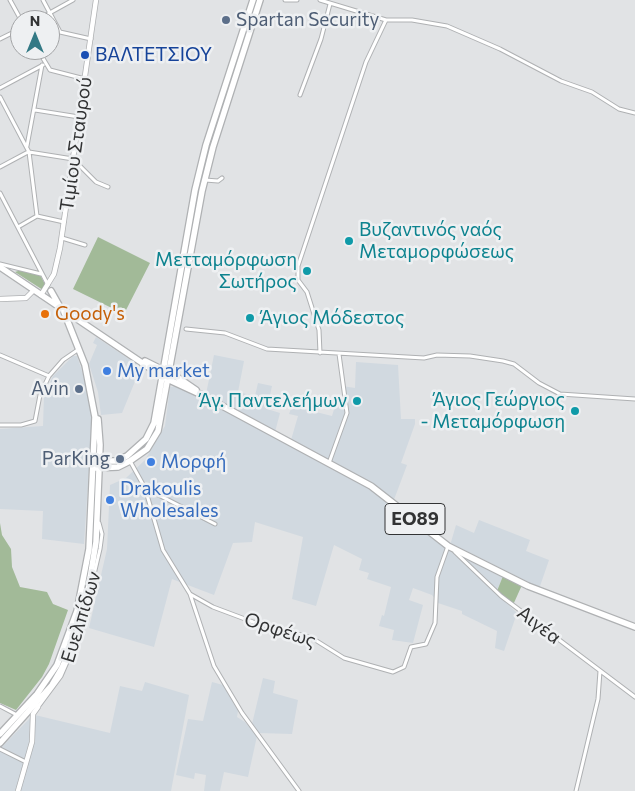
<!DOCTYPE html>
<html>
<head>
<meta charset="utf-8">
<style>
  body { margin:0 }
  #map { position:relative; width:635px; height:791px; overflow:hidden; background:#e1e3e5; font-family:Commissioner,sans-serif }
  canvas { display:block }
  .north { position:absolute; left:10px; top:10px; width:50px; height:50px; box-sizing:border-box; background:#eef0f2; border:1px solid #a3a4a6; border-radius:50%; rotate:0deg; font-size:14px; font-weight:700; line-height:20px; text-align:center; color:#323334 }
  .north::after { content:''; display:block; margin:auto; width:18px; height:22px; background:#337985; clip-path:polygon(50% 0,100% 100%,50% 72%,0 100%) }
</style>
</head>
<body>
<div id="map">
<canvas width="635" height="791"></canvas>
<div class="north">N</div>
</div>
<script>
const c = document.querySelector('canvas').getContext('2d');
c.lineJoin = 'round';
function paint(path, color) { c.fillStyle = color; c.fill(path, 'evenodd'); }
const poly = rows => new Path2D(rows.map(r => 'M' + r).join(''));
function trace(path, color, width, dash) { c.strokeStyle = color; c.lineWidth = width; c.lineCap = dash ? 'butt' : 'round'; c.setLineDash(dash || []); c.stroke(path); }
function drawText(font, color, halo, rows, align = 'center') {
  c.font = font + ' Commissioner,sans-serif'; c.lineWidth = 5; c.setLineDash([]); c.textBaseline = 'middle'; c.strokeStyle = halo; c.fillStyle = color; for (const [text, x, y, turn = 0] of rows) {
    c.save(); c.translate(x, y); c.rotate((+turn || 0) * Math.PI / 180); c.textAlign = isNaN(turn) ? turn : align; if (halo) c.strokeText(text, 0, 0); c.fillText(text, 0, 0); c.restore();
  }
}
paint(poly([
  [96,337,141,367,122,413,101,415,98,392,89,364,97,345,93,343],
  [214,355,244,361,238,392,255,396,258,383,272,386,267,409,280,413,275,432,291,440,298,416,289,414,292,406,332,416,336,403,345,404,342,386,355,388,356,362,398,365,401,419,415,419,415,424,401,463,407,465,392,505,445,547,451,542,456,525,474,533,479,520,530,540,526,551,549,560,539,589,504,574,496,593,517,613,504,651,495,648,497,631,462,614,462,611,438,603,432,595,413,588,409,600,423,605,413,643,392,640,394,630,379,626,382,615,384,616,391,587,367,579,369,573,359,570,362,559,334,545,316,606,292,599,303,537,255,522,252,542,233,543,214,595,172,579,154,647,89,628,107,549,110,485,126,478,145,460,165,426,170,387,176,386,205,399],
  [73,356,77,356,84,377,89,396,92,423,84,544,42,539,43,511,0,509,0,429,43,426,44,396,53,376],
  [263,678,275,681,273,693,298,700,292,734,258,733,252,724],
  [145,682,189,695,171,791,20,791,32,751,35,715,110,733,120,686,142,691],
  [212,682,223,685,238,711,237,717,245,722,257,736,248,777,224,772,220,791,204,791,206,775,195,773,194,779,176,775,188,719,203,721],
  [30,718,29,742,16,791,0,791,0,749]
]), '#d1d9e0');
paint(poly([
  [98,237,150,263,124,314,73,289],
  [21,270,40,275,46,286,43,290,15,272],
  [0,523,2,535,11,549,12,567,20,587,47,592,53,604,68,610,49,664,42,677,16,710,0,703],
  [503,576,522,585,513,605,497,591]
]), '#a2ba98');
const minor = poly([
  [10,0,21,20],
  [43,0,60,32,91,39],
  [285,0,297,0],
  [320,0,386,20,412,20,447,26,500,49,561,81,592,92,619,109,635,113],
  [37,20,73,0],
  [0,39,20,29],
  [38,50,50,70,85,79],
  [0,88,43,65],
  [300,95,321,39,330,4],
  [0,97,29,152,37,216],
  [35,110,79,117],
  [27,146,42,65],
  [29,152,73,159,96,182,108,187],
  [0,167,28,152],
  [205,180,218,181,222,178],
  [0,193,48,285],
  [18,227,37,216,64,222],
  [62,238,85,245],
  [0,264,41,274],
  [186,329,225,333,267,349,424,358,437,355,470,356,503,361,514,364,539,383,560,394,635,399],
  [320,353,319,330,307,292,298,280,298,266,366,62,386,20],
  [0,355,49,376],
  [0,425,21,425,35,421,40,395,49,376,63,360,79,349],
  [130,461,145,488,163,550,190,594,213,607,253,622,312,638,344,658,393,672,404,667,411,647,426,644,435,623,437,577,448,546],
  [329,463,347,413,339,354],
  [145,488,215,524],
  [455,552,501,596,635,697],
  [190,594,214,666,242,713,299,791],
  [82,626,100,549,102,534,99,523],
  [0,706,17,715],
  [38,707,61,676,78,637],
  [0,749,26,762],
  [576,791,598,699,600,671]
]);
const tertiary = poly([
  [41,295,54,274,60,248,96,0],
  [0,299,26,298,34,290],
  [18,791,32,742,33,714,38,707,36,704]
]);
const primary = poly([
  [0,267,163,377,202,395,371,486,448,546,528,586,635,627],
  [51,291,60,307],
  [145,361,177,377,196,390],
  [93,461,116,461,127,456,146,439,154,423,195,190,206,145,253,0],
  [93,468,118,467,130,461,147,449,158,431,202,191,213,147,260,0],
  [0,734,37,694,57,665,77,611,89,549,95,417,85,365,64,312],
  [0,743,52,685,62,668,78,630,88,591,96,542,100,445,98,419]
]);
trace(minor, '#afb1b3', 5);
trace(tertiary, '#afb1b3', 6);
trace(primary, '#afb1b3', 8);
trace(minor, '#fff', 3);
trace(tertiary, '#fff', 4.5);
trace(primary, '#fff', 5.5);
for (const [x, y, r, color] of [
  [226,20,5,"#5c6f8a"],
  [85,55,5,"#1a4fb4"],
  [349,241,5,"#0f9aa8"],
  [307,271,5,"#0f9aa8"],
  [45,314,5,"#e8710a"],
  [250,318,5,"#0f9aa8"],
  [107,371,5,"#3f7fe0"],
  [79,389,5,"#5c6f8a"],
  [357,401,5,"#0f9aa8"],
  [575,411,5,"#0f9aa8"],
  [120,459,5,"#5c6f8a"],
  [151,462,5,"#3f7fe0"],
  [110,500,5,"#3f7fe0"]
]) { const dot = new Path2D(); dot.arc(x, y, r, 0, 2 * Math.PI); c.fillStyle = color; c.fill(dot); trace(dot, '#eef0f2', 2); }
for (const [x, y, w] of [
  [415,519,60]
]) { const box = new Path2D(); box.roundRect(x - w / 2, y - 15.5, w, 31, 4); c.fillStyle = '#eef0f2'; c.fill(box); trace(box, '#323334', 1); }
drawText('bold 18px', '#323334', null, [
  ["ΕΟ89",415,519]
]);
drawText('19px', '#4e5e75', '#eef0f2', [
  ["Spartan Security",236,20,"left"],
  ["Avin",69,389],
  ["ParKing",110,459]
], 'right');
drawText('19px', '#164399', '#eef0f2', [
  ["ΒΑΛΤΕΤΣΙΟΥ",95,55]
], 'left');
drawText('19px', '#323334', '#eef0f2', [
  ["Τιμίου Σταυρού",76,144,-82],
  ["Ευελπίδων",81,617,-73],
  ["Αιγέα",539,625,37],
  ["Ορφέως",280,630,18]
]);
drawText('19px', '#0d838f', '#eef0f2', [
  ["Βυζαντινός ναός",359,230,"left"],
  ["Μεταμορφώσεως",359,252,"left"],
  ["Μετταμόρφωση",297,260],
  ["Σωτήρος",297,282],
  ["Άγιος Μόδεστος",260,318,"left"],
  ["Άγιος Γεώργιος",565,400],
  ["- Μεταμόρφωση",565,422],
  ["Άγ. Παντελεήμων",347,401]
], 'right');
drawText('19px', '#c56008', '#eef0f2', [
  ["Goody's",55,314]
], 'left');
drawText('19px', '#366cbe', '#eef0f2', [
  ["My market",117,371],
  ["Μορφή",161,462],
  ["Drakoulis",120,489],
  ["Wholesales",120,511]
], 'left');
</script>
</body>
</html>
